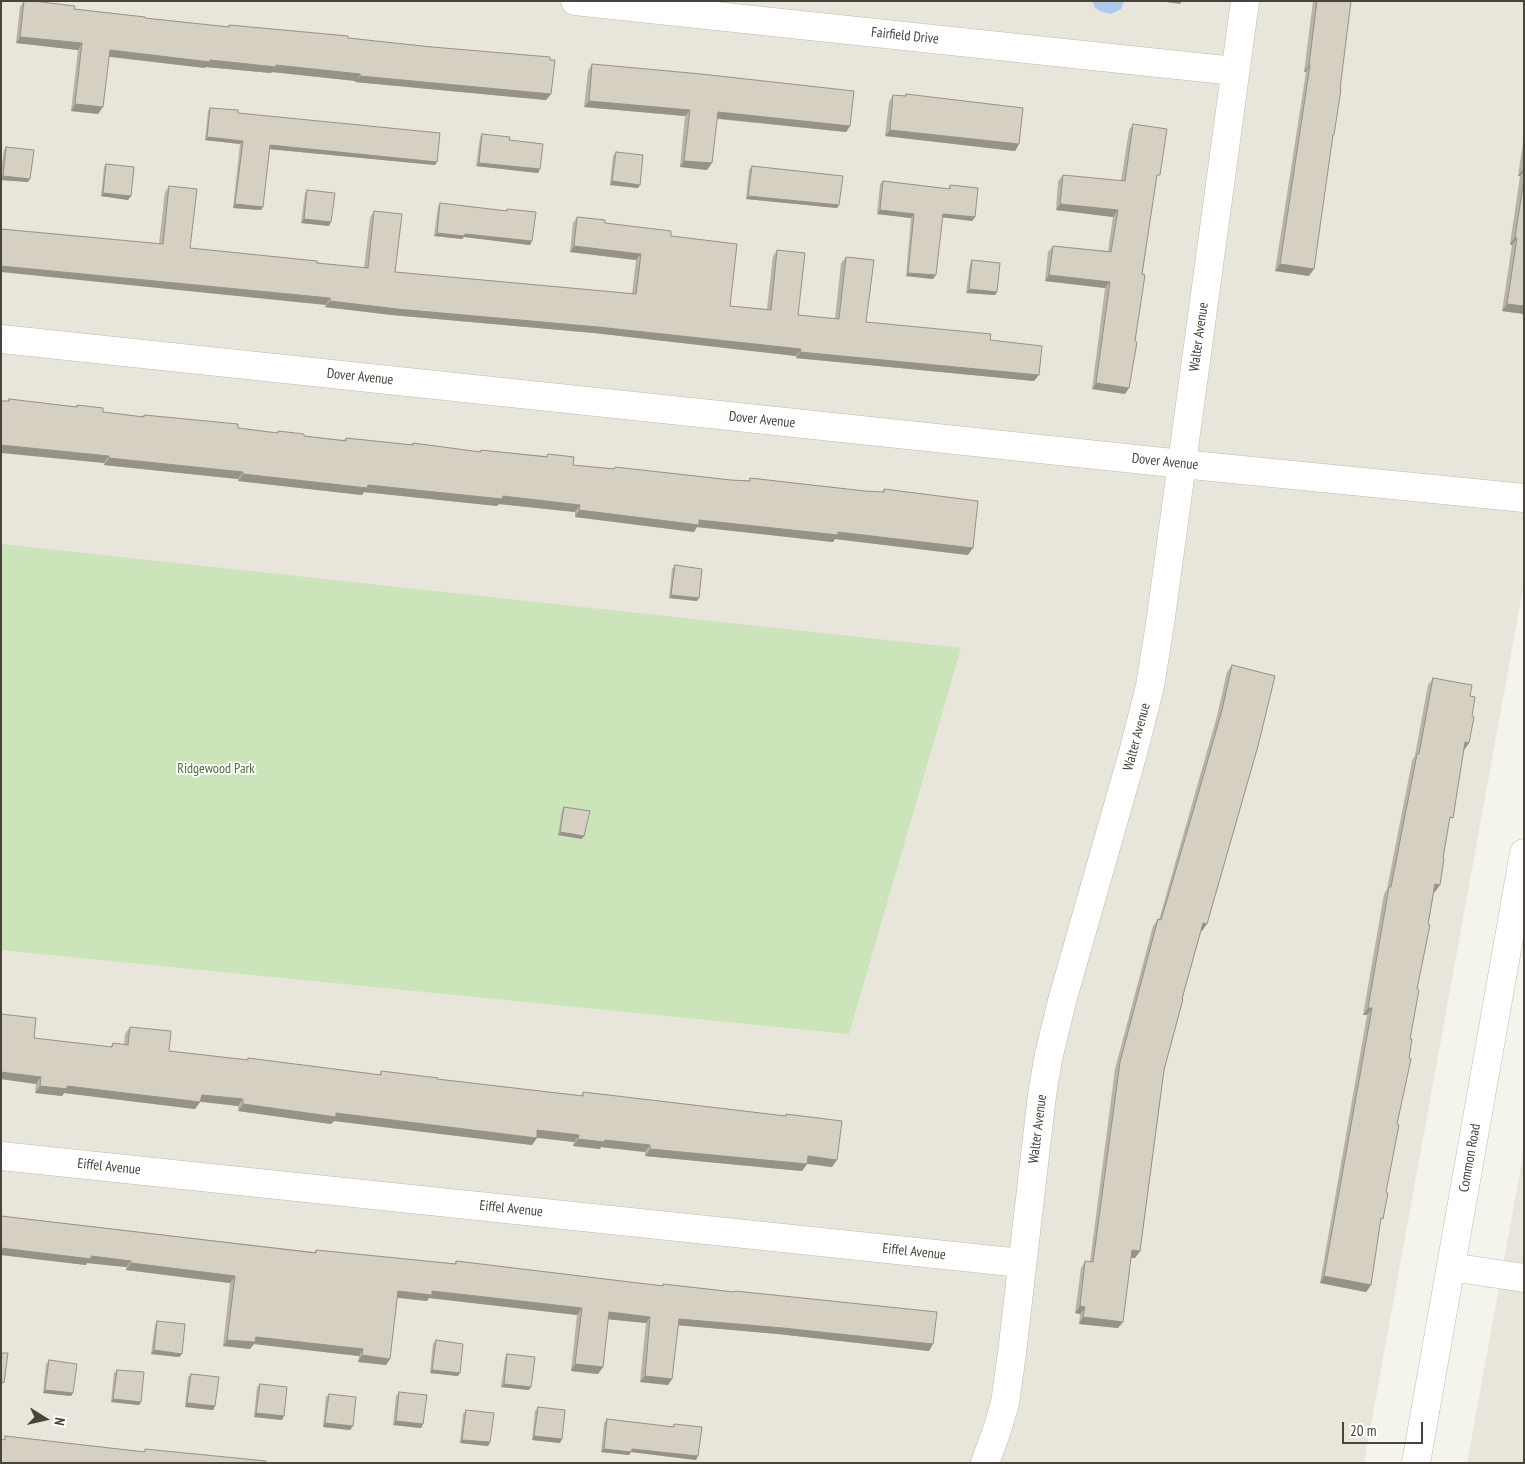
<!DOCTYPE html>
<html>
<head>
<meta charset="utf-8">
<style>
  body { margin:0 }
  #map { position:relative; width:1525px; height:1464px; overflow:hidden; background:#f4f3ec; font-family:"PT Sans Narrow",sans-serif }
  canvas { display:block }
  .frame { position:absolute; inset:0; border:2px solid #48443a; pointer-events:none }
  .north { position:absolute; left:20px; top:1394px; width:50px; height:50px; -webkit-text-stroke:4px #fff; paint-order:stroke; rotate:100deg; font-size:14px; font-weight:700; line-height:20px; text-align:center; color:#48443a }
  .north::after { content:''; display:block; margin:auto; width:18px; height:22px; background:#48443a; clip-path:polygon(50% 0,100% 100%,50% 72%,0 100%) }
  .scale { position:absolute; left:1342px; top:1422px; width:81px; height:22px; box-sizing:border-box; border:2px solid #48443a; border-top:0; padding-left:6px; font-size:15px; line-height:18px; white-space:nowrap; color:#48443a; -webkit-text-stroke:4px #fff; paint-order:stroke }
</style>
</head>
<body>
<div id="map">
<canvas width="1525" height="1464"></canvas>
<div class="frame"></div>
<div class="north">N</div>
<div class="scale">20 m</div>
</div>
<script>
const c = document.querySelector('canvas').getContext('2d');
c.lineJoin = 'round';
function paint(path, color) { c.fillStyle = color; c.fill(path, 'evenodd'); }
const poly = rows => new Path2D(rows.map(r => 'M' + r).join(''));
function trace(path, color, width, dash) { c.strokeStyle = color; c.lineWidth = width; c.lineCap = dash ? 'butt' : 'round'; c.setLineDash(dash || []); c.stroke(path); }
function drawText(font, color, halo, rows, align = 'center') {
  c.font = font + ' "PT Sans Narrow",sans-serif'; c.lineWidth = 4; c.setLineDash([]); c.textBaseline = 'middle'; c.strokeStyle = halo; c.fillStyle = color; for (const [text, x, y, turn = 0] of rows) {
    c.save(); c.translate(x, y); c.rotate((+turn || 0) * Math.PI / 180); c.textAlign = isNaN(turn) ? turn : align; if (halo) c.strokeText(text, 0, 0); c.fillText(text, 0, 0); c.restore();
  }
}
paint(poly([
  [1,1,1524,1,1524,583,1364,1463,1,1463],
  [1524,1150,1524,1463,1467,1463]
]), '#e8e5da');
paint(poly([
  [1,544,961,648,849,1034,1,950]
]), '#cbe4b9');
paint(poly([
  [1092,1,1124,1,1121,9,1111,14,1100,11,1095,8]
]), '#aecaeb');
const minor = poly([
  [575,1,1234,71],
  [1,339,1182,464,1524,498],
  [1,1156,1021,1263],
  [1451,1267,1524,1278],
  [985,1463,997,1430,1005,1403,1012,1353,1042,1095,1048,1059,1062,1001,1133,753,1150,686,1161,617,1245,1]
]);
const tertiary = poly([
  [1416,1463,1524,853]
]);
trace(minor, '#bfbcaf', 29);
trace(tertiary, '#bfbcaf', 29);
trace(minor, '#fff', 28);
trace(tertiary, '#fff', 28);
paint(poly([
  [24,1,33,1,74,9,145,18,228,27,229,25,348,38,551,94,546,100,355,82,356,81,272,72,271,73,206,67,205,68,109,57,98,114,71,111,78,50,16,43,20,7],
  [1313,1,1351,1,1332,138,1309,276,1275,271,1306,72,1304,72],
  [592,64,850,126,846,132,717,119,707,170,680,167,685,116,584,107,588,71],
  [906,94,1019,144,1015,151,885,136,889,102,893,95,905,96],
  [210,108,238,113,435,165,270,149,261,210,233,208,240,144,205,140,208,111],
  [1133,124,1156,180,1125,394,1092,389,1105,288,1045,281,1048,252,1053,246,1108,251,1113,217,1056,210,1058,181,1063,175,1121,181,1129,130],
  [482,134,509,140,540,169,538,173,476,166,480,137],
  [1524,136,1524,314,1502,311,1512,245,1510,244,1520,176,1518,176],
  [6,147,28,182,1,180,1,171,4,150],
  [616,152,638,188,610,185,613,156],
  [106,164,131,196,128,200,101,196,104,167],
  [752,166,839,205,837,208,746,199,749,170],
  [883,181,948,189,950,185,975,217,972,221,942,217,933,279,906,276,911,218,877,214,880,184],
  [169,186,190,248,364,268,370,218,374,211,395,272,632,294,636,260,570,252,573,223,577,217,605,223,671,236,730,306,767,309,773,256,777,250,798,315,835,319,841,263,846,257,866,322,990,340,1034,381,796,358,796,356,594,333,392,315,325,307,326,305,159,244,165,192],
  [307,190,329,226,301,223,305,193],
  [440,203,506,211,507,209,530,245,464,237,462,239,434,236,438,207],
  [972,260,997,292,995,295,966,293,970,263],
  [9,399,75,407,77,405,103,412,143,417,144,415,238,428,277,433,278,431,304,436,344,440,346,438,411,445,413,443,479,452,481,450,546,456,548,454,573,465,613,469,615,467,731,480,749,480,750,478,865,491,882,492,884,489,968,555,835,539,833,542,697,527,694,532,575,517,575,512,499,504,497,506,364,492,362,495,238,481,238,479,104,465,104,463,8,401],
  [675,565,697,601,669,598,672,569],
  [1232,665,1202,931,1201,931,1182,999,1164,1070,1140,1251,1135,1258,1131,1258,1118,1328,1079,1324,1080,1314,1075,1313,1081,1268,1085,1261,1090,1262,1115,1069,1153,926,1158,919,1159,920,1217,716,1227,672],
  [1433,678,1470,696,1472,716,1469,743,1464,750,1463,749,1435,892,1434,891,1417,989,1397,1124,1380,1224,1371,1285,1366,1292,1320,1283,1367,1015,1363,1015,1384,894,1387,889,1412,761,1415,755,1428,685],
  [564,807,582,839,558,835,562,810],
  [1,1014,34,1038,110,1047,113,1043,124,1044,125,1034,130,1027,169,1051,247,1060,248,1058,379,1075,381,1071,437,1079,581,1096,583,1092,784,1116,786,1114,832,1167,807,1164,802,1171,645,1156,645,1152,601,1147,600,1149,573,1146,574,1142,537,1138,532,1145,334,1121,331,1124,238,1111,238,1106,200,1102,195,1109,64,1093,62,1096,35,1093,36,1084,1,1079],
  [1,1216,314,1252,316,1250,454,1264,456,1261,662,1286,663,1284,734,1292,735,1291,933,1344,929,1351,778,1334,678,1325,672,1379,668,1385,640,1382,646,1323,608,1319,603,1367,598,1374,571,1371,577,1315,429,1298,427,1301,397,1298,390,1359,386,1365,358,1362,359,1356,254,1344,250,1349,223,1346,230,1283,126,1270,126,1267,87,1263,86,1265,1,1255],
  [157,1321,182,1354,179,1357,151,1354,155,1325],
  [436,1340,458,1376,430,1373,433,1344],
  [507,1354,529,1390,501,1387,505,1358],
  [49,1360,73,1393,71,1396,43,1393,46,1364],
  [117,1370,141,1402,139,1405,111,1402,114,1373],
  [191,1374,215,1406,213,1410,185,1407,188,1377],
  [260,1384,282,1420,254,1417,257,1387],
  [399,1392,423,1424,421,1428,393,1425,396,1396],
  [329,1394,353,1426,350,1430,323,1427,326,1397],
  [538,1407,562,1439,560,1443,532,1440,535,1411],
  [466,1410,490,1442,488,1446,460,1443,463,1414],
  [607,1419,672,1427,674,1424,696,1460,631,1452,629,1455,601,1452,604,1423]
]), '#b7b3a7');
paint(poly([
  [1159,1,1182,1,1180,4],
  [20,37,82,43,78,50,16,43],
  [110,50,210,60,276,65,360,74,356,81,272,72,271,73,206,67,205,68,105,56],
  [1309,65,1310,65,1306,72,1304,72],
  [360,76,551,94,546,100,355,82],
  [589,101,690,110,685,116,584,107],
  [75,104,103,107,98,114,71,111],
  [718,112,850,126,846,132,713,118],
  [890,130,1019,144,1015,151,885,136],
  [207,137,243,141,240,144,205,140],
  [270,145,437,162,435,165,268,149],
  [684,161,712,163,707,170,680,167],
  [479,163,540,169,538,173,476,166],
  [1523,169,1524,169,1524,172,1520,176,1518,176],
  [3,176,30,179,28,182,1,180],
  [612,181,640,185,638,188,610,185],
  [103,193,131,196,128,200,101,196],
  [748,196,839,205,837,208,746,199],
  [235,204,263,207,261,210,233,208],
  [1060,204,1118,210,1113,217,1056,210],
  [880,210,914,214,911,218,877,214],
  [943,214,975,217,972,221,940,217],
  [304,219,331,222,329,226,301,223],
  [437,233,465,234,532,241,530,245,464,237,462,239,434,236],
  [1515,237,1517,238,1512,245,1510,244],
  [574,246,641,254,636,260,570,252],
  [1280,264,1314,269,1309,276,1275,271],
  [1,266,330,298,326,305,1,272],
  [908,273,936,275,933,279,906,276],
  [1049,275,1110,282,1105,288,1045,281],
  [969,289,997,292,995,295,966,293],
  [330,301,598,327,801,349,796,356,594,333,392,315,325,307],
  [1507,304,1524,306,1524,314,1502,311],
  [800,352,1039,375,1034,381,796,358],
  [1096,383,1129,388,1125,394,1092,389],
  [1,445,109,456,104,463,1,453],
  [109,458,243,472,238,479,104,465],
  [243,474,503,496,580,505,575,512,499,504,497,506,364,492,362,495,238,481],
  [579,510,838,532,973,548,968,555,835,539,833,542,697,527,694,532,575,517],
  [671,595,699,598,697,601,669,598],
  [1465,742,1469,743,1464,750,1460,749],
  [560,832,584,836,582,839,558,835],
  [1435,884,1440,885,1435,892,1431,891],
  [1203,923,1207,924,1202,931,1199,930],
  [1368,1008,1372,1008,1367,1015,1363,1015],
  [1,1072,41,1077,36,1084,1,1079],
  [40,1086,67,1086,200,1102,195,1109,64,1093,62,1096,35,1093],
  [202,1095,243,1099,238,1106,197,1101],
  [243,1104,336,1113,537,1138,532,1145,334,1121,331,1124,238,1111],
  [537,1130,579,1135,574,1142,533,1137],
  [578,1139,605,1140,650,1145,645,1152,601,1147,600,1149,573,1146],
  [650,1149,807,1164,802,1171,645,1156],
  [808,1156,837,1160,832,1167,803,1163],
  [1,1248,91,1256,131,1261,126,1267,87,1263,86,1265,1,1255],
  [1132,1250,1140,1251,1135,1258,1127,1257],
  [131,1263,235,1276,230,1283,126,1270],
  [1324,1276,1371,1285,1366,1292,1320,1283],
  [398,1291,432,1291,582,1308,577,1315,429,1298,427,1301,393,1297],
  [1080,1306,1085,1307,1080,1314,1075,1313],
  [609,1312,650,1317,646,1323,605,1319],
  [1083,1317,1123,1322,1118,1328,1079,1324],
  [679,1319,783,1328,933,1344,929,1351,778,1334,675,1325],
  [256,1337,363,1349,359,1356,254,1344,250,1349,223,1346,227,1340],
  [154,1350,182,1354,179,1357,151,1354],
  [362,1355,390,1359,386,1365,358,1362],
  [575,1364,603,1367,598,1374,571,1371],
  [432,1370,460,1373,458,1376,430,1373],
  [645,1376,672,1379,668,1385,640,1382],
  [504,1384,531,1387,529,1390,501,1387],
  [45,1390,73,1393,71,1396,43,1393],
  [113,1399,141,1402,139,1405,111,1402],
  [187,1403,215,1406,213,1410,185,1407],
  [256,1413,284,1416,282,1420,254,1417],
  [396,1421,423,1424,421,1428,393,1425],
  [325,1423,353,1426,350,1430,323,1427],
  [534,1436,562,1439,560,1443,532,1440],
  [462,1440,490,1442,488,1446,460,1443],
  [604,1449,632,1449,698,1456,696,1460,631,1452,629,1455,601,1452]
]), '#959288');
const building = poly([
  [24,1,33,1,75,6,74,9,145,17,145,18,229,27,229,25,348,36,348,38,432,47,550,57,550,60,555,60,551,94,360,76,360,74,276,65,276,67,210,60,210,62,110,50,103,107,75,104,82,43,20,37,24,1],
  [1317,1,1351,1,1340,89,1341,89,1334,135,1333,135,1314,269,1280,264,1310,65,1309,65,1317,1],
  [592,64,701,74,854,91,850,126,718,112,712,163,684,161,690,110,589,101,592,64],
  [906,94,1023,108,1019,144,890,130,893,95,906,96,906,94],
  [210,108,238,110,238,113,440,133,437,162,270,145,263,207,235,204,243,141,207,137,210,108],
  [1133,124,1167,129,1160,175,1157,175,1142,274,1145,275,1135,341,1137,342,1129,388,1096,383,1110,282,1049,275,1053,246,1111,252,1118,210,1060,204,1063,175,1125,181,1133,124],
  [482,134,510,137,509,140,543,144,540,169,479,163,482,134],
  [6,147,34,150,30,179,3,176,6,147],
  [616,152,643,155,640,185,612,181,616,152],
  [106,164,134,167,131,196,103,193,106,164],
  [752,166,843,176,839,205,748,196,752,166],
  [1524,180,1524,306,1507,304,1517,238,1515,237,1524,180],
  [883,181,950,189,950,185,978,188,975,217,943,214,936,275,908,273,914,214,880,210,883,181],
  [169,186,197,189,190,248,317,261,317,263,368,268,374,211,402,214,395,272,636,294,641,254,574,246,577,217,605,220,605,223,671,231,671,236,737,244,730,306,771,310,777,250,805,253,798,315,839,319,846,257,874,260,866,322,991,334,990,340,1042,346,1039,375,800,352,801,349,598,327,397,309,330,301,330,298,1,266,1,229,163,244,169,186],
  [307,190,335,193,331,222,304,219,307,190],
  [440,203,507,211,507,209,536,212,532,241,465,234,464,236,437,233,440,203],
  [972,260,1000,263,997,292,969,289,972,260],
  [9,399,77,407,77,405,103,408,103,412,144,417,144,415,238,424,238,428,278,433,278,431,304,434,304,436,346,441,346,438,413,445,413,443,481,452,481,450,547,457,548,454,574,457,573,465,614,469,615,467,731,480,750,481,750,478,865,491,884,492,884,489,978,501,973,548,838,532,838,535,699,520,699,525,579,510,580,505,503,496,502,499,368,485,367,488,243,474,243,472,109,458,109,456,1,445,1,401,9,401,9,399],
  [675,565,702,569,699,598,671,595,675,565],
  [1232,665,1275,676,1258,746,1207,924,1203,923,1182,999,1183,999,1164,1070,1140,1251,1132,1250,1123,1322,1083,1317,1085,1307,1080,1306,1085,1261,1093,1262,1120,1062,1158,919,1161,920,1197,798,1222,710,1232,665],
  [1433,678,1472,685,1470,696,1475,697,1472,716,1474,717,1469,743,1465,742,1453,818,1450,817,1443,858,1444,859,1440,885,1435,884,1428,924,1430,925,1417,989,1419,990,1410,1039,1412,1039,1409,1058,1411,1059,1397,1124,1399,1125,1386,1192,1388,1193,1383,1219,1381,1218,1371,1285,1324,1276,1372,1008,1368,1008,1389,887,1391,887,1417,754,1419,754,1433,678],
  [564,807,590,811,584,836,560,832,564,807],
  [1,1014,36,1018,34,1038,112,1047,113,1043,128,1045,130,1027,171,1031,169,1051,248,1060,248,1058,381,1075,381,1071,438,1078,437,1079,583,1096,583,1092,786,1116,786,1114,842,1121,837,1160,808,1156,807,1164,650,1149,650,1145,605,1140,604,1142,578,1139,579,1135,537,1130,537,1138,336,1113,336,1117,243,1104,243,1099,202,1095,200,1102,67,1086,67,1089,40,1086,41,1077,1,1072,1,1014],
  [1,1216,316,1253,316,1250,456,1264,456,1261,663,1286,663,1284,734,1292,735,1291,937,1312,933,1344,783,1328,679,1319,672,1379,645,1376,650,1317,609,1312,603,1367,575,1364,582,1308,432,1291,432,1295,398,1291,390,1359,362,1355,363,1349,256,1337,255,1342,227,1340,235,1276,131,1263,131,1261,91,1256,91,1259,1,1248,1,1216],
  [157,1321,185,1324,182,1354,154,1350,157,1321],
  [436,1340,463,1344,460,1373,432,1370,436,1340],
  [1,1353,8,1353,4,1383,1,1382,1,1353],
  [507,1354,535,1357,531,1387,504,1384,507,1354],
  [49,1360,77,1364,73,1393,45,1390,49,1360],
  [117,1370,144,1372,141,1402,113,1399,117,1370],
  [191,1374,219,1377,215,1406,187,1403,191,1374],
  [260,1384,287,1387,284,1416,256,1413,260,1384],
  [399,1392,427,1395,423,1424,396,1421,399,1392],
  [329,1394,356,1397,353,1426,325,1423,329,1394],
  [538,1407,565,1410,562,1439,534,1436,538,1407],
  [466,1410,494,1413,490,1442,462,1440,466,1410],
  [607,1419,674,1427,674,1424,702,1427,698,1456,632,1449,631,1452,604,1449,607,1419],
  [5,1436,145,1452,145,1449,266,1461,266,1463,1,1463,1,1439,5,1440,5,1436]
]);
paint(building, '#d5d0c2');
trace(building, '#959288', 1);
drawText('14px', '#48443a', '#fff', [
  ["Fairfield Drive",905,36,6],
  ["Walter Avenue",1199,337,-82],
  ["Dover Avenue",360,377,6],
  ["Dover Avenue",762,420,6],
  ["Dover Avenue",1165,462,6],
  ["Walter Avenue",1137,737,-75],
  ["Walter Avenue",1038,1129,-83],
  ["Common Road",1470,1158,-80],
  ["Eiffel Avenue",109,1167,6],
  ["Eiffel Avenue",511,1209,6],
  ["Eiffel Avenue",914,1252,6]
]);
drawText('14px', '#437532', '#fff', [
  ["Ridgewood Park",216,769]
]);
</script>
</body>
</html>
